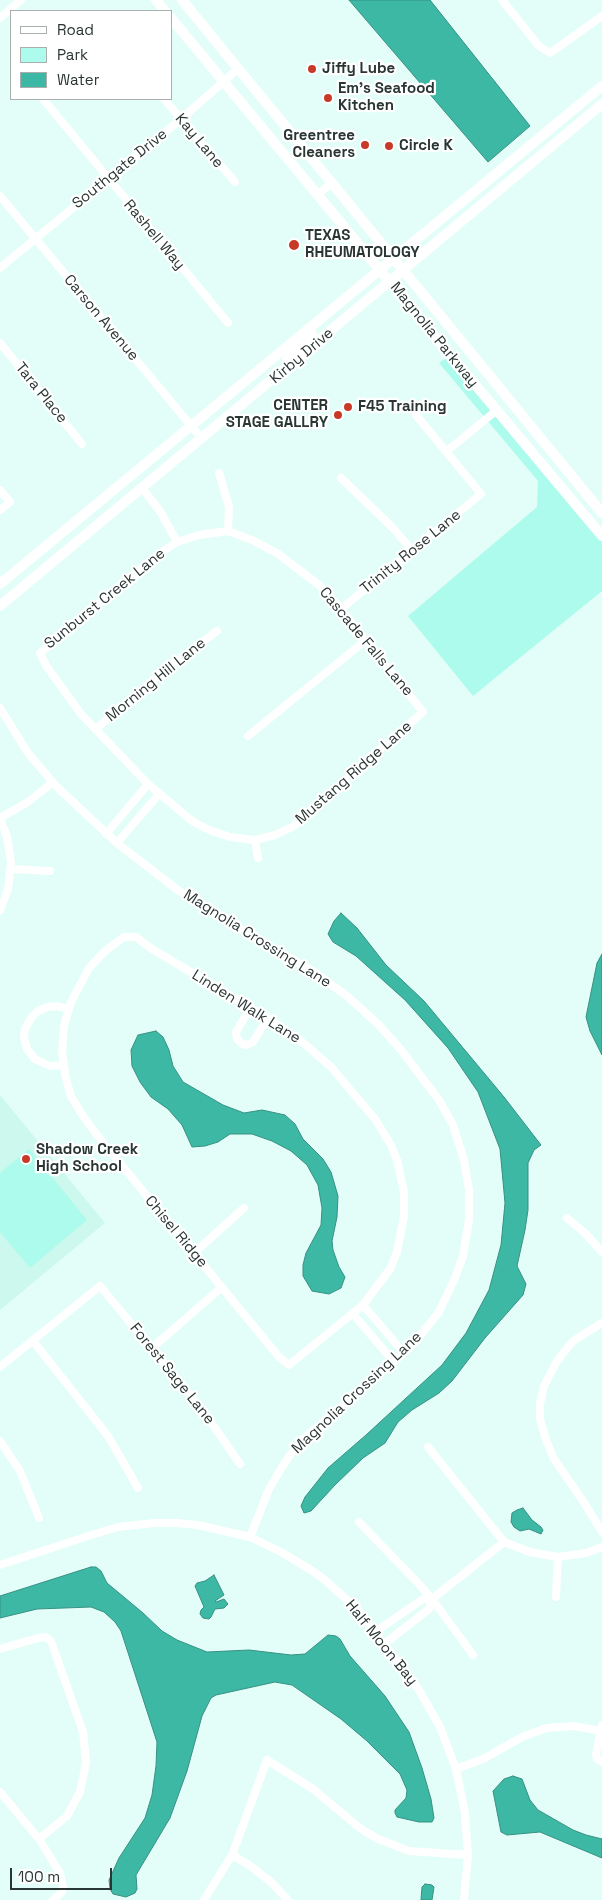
<!DOCTYPE html>
<html>
<head>
<meta charset="utf-8">
<style>
  body { margin:0 }
  #map { position:relative; width:602px; height:1900px; overflow:hidden; background:#e3fef8; font-family:"Space Grotesk",sans-serif }
  canvas { display:block }
  .legend { position:absolute; left:10px; top:10px; width:162px; height:90px; box-sizing:border-box; background:#fff; border:1px solid #a9afad; margin:0; padding:6px 9px; list-style:none; font-size:15px; color:#293633 }
  .legend li { display:flex; align-items:center; gap:10px; height:25px }
  .legend b { width:25px; border:1px solid #a9afad }
  .scale { position:absolute; left:10px; top:1868px; width:102px; height:22px; box-sizing:border-box; border:2px solid #293633; border-top:0; padding-left:6px; font-size:15px; line-height:18px; white-space:nowrap; color:#293633; -webkit-text-stroke:4px #fff; paint-order:stroke }
</style>
</head>
<body>
<div id="map">
<canvas width="602" height="1900"></canvas>
<ul class="legend">
<li><b style="height:6px;background:#fff"></b>Road</li>
<li><b style="height:14px;background:#adfbec"></b>Park</li>
<li><b style="height:14px;background:#3db8a5"></b>Water</li>
</ul>
<div class="scale">100 m</div>
</div>
<script>
const c = document.querySelector('canvas').getContext('2d');
c.lineJoin = 'round';
function paint(path, color) { c.fillStyle = color; c.fill(path, 'evenodd'); }
const poly = rows => new Path2D(rows.map(r => 'M' + r).join(''));
function trace(path, color, width, dash) { c.strokeStyle = color; c.lineWidth = width; c.lineCap = dash ? 'butt' : 'round'; c.setLineDash(dash || []); c.stroke(path); }
function drawText(font, color, halo, rows, align = 'center') {
  c.font = font + ' "Space Grotesk",sans-serif'; c.lineWidth = 4.5; c.setLineDash([]); c.textBaseline = 'middle'; c.strokeStyle = halo; c.fillStyle = color; for (const [text, x, y, turn = 0] of rows) {
    c.save(); c.translate(x, y); c.rotate((+turn || 0) * Math.PI / 180); c.textAlign = isNaN(turn) ? turn : align; if (halo) c.strokeText(text, 0, 0); c.fillText(text, 0, 0); c.restore();
  }
}
paint(poly([
  [0,1095,105,1223,0,1310]
]), '#ccf8ee');
paint(poly([
  [449,356,602,536,602,591,473,696,408,616,537,507,538,481,439,363],
  [29,1149,87,1220,30,1268,0,1232,0,1173]
]), '#adfbec');
const water = poly([
  [349,0,430,0,530,126,488,162,349,0],
  [341,913,357,928,386,965,424,1001,504,1097,541,1145,534,1150,528,1163,528,1210,525,1230,517,1266,526,1284,523,1295,485,1338,452,1381,439,1393,412,1410,398,1422,385,1443,363,1458,335,1485,311,1511,304,1513,301,1506,305,1497,328,1468,366,1435,442,1365,466,1333,489,1290,501,1245,505,1203,500,1149,478,1092,448,1048,405,1000,356,956,333,942,328,934,334,921,341,913],
  [602,954,602,1055,590,1031,586,1017,597,963,602,954],
  [156,1031,163,1037,169,1050,173,1066,183,1082,223,1105,244,1113,262,1110,285,1115,295,1124,303,1139,323,1159,331,1172,338,1196,337,1217,332,1241,333,1250,339,1267,345,1277,341,1288,329,1294,312,1291,303,1276,303,1265,306,1253,321,1225,322,1208,318,1185,307,1165,291,1151,272,1141,252,1134,230,1134,218,1142,205,1146,192,1147,182,1125,168,1109,151,1097,140,1082,132,1066,131,1050,138,1035,156,1031],
  [523,1508,532,1520,541,1527,543,1530,541,1534,529,1529,520,1531,514,1527,511,1522,512,1513,517,1510,523,1508],
  [91,1567,96,1567,101,1571,107,1583,143,1613,162,1631,177,1640,207,1652,249,1650,291,1655,305,1654,328,1635,336,1636,340,1639,350,1656,385,1696,409,1732,422,1768,431,1799,434,1818,432,1822,419,1822,397,1817,395,1813,395,1810,406,1798,407,1790,400,1774,367,1741,341,1719,292,1685,275,1682,216,1695,211,1698,202,1716,187,1771,170,1818,136,1875,137,1889,135,1893,126,1897,113,1894,110,1889,109,1880,119,1858,145,1818,152,1795,156,1766,157,1742,121,1631,115,1622,104,1612,91,1607,37,1609,0,1618,0,1596,91,1567],
  [214,1575,224,1595,215,1601,216,1602,224,1599,228,1604,224,1608,215,1609,211,1617,209,1619,203,1618,200,1614,201,1610,204,1607,195,1586,197,1583,205,1581,214,1575],
  [513,1776,522,1779,530,1800,538,1810,573,1830,586,1835,602,1839,602,1858,540,1832,507,1835,501,1832,493,1791,504,1779,513,1776],
  [425,1884,432,1885,434,1887,432,1900,421,1900,422,1887,425,1884]
]);
paint(water, '#3db8a5');
trace(water, '#379183', 1);
trace(poly([
  [502,0,539,46,550,53,602,16],
  [0,18,21,0],
  [43,99,228,323],
  [164,99,235,182],
  [318,194,332,183],
  [0,196,202,439],
  [0,268,181,119,238,69],
  [0,343,82,444],
  [447,451,497,410],
  [219,473,229,507,228,531],
  [341,478,392,527,412,550],
  [142,488,160,511,177,542],
  [0,490,10,502,0,510],
  [228,531,252,540,277,553,319,585,341,609,423,712,346,779,310,814,292,827,275,835,255,840,230,837,209,830,192,821,148,784,81,714,47,667,40,653,157,555,177,542,199,535,228,531],
  [341,609,481,494,416,415],
  [0,708,28,753,57,787,117,843,179,891,226,921,316,973,348,997,378,1024,401,1050,439,1100,453,1125,464,1160,469,1190,469,1220,463,1256,455,1278,439,1312,416,1341,404,1353,303,1439,287,1459,269,1489,250,1537],
  [96,729,168,667,217,631],
  [248,736,366,640],
  [0,818,7,837,11,862,8,889,0,910],
  [0,818,28,802,53,782],
  [106,834,148,784],
  [255,840,258,858],
  [117,843,159,794],
  [11,869,50,871],
  [124,937,136,937,152,949,268,1018,300,1040,331,1067,375,1119,391,1145,397,1160,404,1192,404,1216,397,1252,390,1269,363,1305,289,1365,279,1357,97,1135,83,1116,71,1096,66,1079,62,1052,64,1026,71,1002,89,968,105,951,124,937],
  [250,1008,236,1032,237,1039,242,1044,247,1045,253,1042,268,1018],
  [64,1065,50,1066,35,1059,27,1049,24,1037,25,1029,31,1018,38,1011,47,1007,57,1006,69,1009],
  [567,1218,585,1233,602,1252],
  [194,1253,244,1208],
  [363,1305,404,1353],
  [353,1314,394,1362],
  [602,1323,573,1341,557,1361,544,1386,540,1404,540,1419,546,1440,554,1459,583,1501,602,1532],
  [33,1341,108,1436,138,1488],
  [152,1348,222,1287],
  [0,1367,100,1286,204,1412,240,1464],
  [0,1441,20,1471,39,1518],
  [428,1447,504,1542],
  [359,1522,417,1582,432,1599,473,1655],
  [504,1542,530,1552,558,1557,586,1553,602,1547],
  [0,1565,91,1535,118,1527,154,1523,176,1523,198,1525,250,1537,281,1552,311,1570,325,1580,357,1609,419,1690,440,1727,456,1769,465,1813,468,1855,464,1900],
  [556,1597,558,1557],
  [375,1632,423,1599,432,1599],
  [384,1644,429,1609,432,1599,504,1542],
  [0,1649,38,1638,46,1637,51,1641,83,1732,86,1763,80,1792,67,1816,39,1839],
  [602,1725,596,1755,597,1759,602,1762],
  [456,1769,483,1759,524,1736,547,1728,573,1726,602,1731],
  [0,1792,39,1839,60,1873,63,1888,62,1892,53,1900],
  [232,1855,249,1865,271,1882,288,1900],
  [204,1900,232,1855,267,1760,313,1789,361,1829,378,1839,409,1851,468,1855]
]), '#fff', 8);
trace(poly([
  [156,0,165,11],
  [182,0,602,513],
  [171,18,442,345,602,536],
  [287,360,312,334,309,328],
  [0,584,602,86],
  [0,606,602,104]
]), '#fff', 10);
for (const [x, y, r, color] of [
  [312,69,5,"#c73a28"],
  [328,98,5,"#c73a28"],
  [365,145,5,"#c73a28"],
  [389,146,5,"#c73a28"],
  [294,245,6,"#c73a28"],
  [348,407,5,"#c73a28"],
  [338,415,5,"#c73a28"],
  [26,1159,5,"#c73a28"]
]) { const dot = new Path2D(); dot.arc(x, y, r, 0, 2 * Math.PI); c.fillStyle = color; c.fill(dot); trace(dot, '#fff', 2); }
drawText('bold 15px', '#293633', '#fff', [
  ["Jiffy Lube",322,69],
  ["Em's Seafood",338,89],
  ["Kitchen",338,106],
  ["Greentree",355,136,"right"],
  ["Cleaners",355,153,"right"],
  ["Circle K",399,146],
  ["TEXAS",305,236],
  ["RHEUMATOLOGY",305,253],
  ["CENTER",328,406,"right"],
  ["STAGE GALLRY",328,423,"right"],
  ["F45 Training",358,407],
  ["Shadow Creek",36,1150],
  ["High School",36,1167]
], 'left');
drawText('15px', '#293633', '#fff', [
  ["Kay Lane",199,141,50],
  ["Southgate Drive",120,169,-39],
  ["Rashell Way",154,235,50],
  ["Carson Avenue",101,318,50],
  ["Magnolia Parkway",434,335,51],
  ["Kirby Drive",302,356,-40],
  ["Tara Place",41,393,51],
  ["Trinity Rose Lane",411,552,-39],
  ["Sunburst Creek Lane",105,599,-39],
  ["Cascade Falls Lane",366,642,50],
  ["Morning Hill Lane",156,680,-39],
  ["Mustang Ridge Lane",354,773,-41],
  ["Magnolia Crossing Lane",257,939,32],
  ["Linden Walk Lane",246,1007,32],
  ["Chisel Ridge",176,1232,50],
  ["Forest Sage Lane",172,1374,51],
  ["Magnolia Crossing Lane",357,1393,-43],
  ["Half Moon Bay",381,1643,51]
]);
</script>
</body>
</html>
